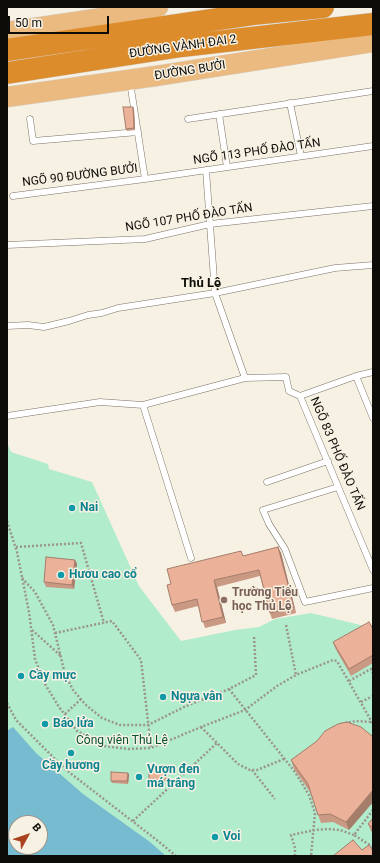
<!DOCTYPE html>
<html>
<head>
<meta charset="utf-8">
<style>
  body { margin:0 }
  #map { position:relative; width:380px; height:863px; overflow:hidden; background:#f7f1e3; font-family:Roboto,sans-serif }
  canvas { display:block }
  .frame { position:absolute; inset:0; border:8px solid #0e0c08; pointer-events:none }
  .north { position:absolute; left:8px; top:815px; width:40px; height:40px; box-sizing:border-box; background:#f7f1e3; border:1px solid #9a958b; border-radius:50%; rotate:50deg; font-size:11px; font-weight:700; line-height:16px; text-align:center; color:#0e0c08 }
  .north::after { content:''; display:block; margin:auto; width:14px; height:18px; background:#a9421f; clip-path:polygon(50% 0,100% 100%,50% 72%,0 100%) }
  .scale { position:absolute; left:8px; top:16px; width:101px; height:18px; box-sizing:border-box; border:2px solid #0e0c08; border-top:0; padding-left:5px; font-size:12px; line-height:14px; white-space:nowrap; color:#0e0c08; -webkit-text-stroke:3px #f7f1e3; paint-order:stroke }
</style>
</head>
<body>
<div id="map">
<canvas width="380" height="863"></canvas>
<div class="frame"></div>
<div class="north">B</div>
<div class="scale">50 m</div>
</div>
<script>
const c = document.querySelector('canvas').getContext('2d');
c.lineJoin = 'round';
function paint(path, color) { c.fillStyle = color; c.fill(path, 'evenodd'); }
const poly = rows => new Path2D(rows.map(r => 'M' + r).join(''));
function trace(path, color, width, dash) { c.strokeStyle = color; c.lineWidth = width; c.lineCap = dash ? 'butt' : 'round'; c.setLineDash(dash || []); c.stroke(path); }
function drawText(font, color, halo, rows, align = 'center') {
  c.font = font + ' Roboto,sans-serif'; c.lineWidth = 3; c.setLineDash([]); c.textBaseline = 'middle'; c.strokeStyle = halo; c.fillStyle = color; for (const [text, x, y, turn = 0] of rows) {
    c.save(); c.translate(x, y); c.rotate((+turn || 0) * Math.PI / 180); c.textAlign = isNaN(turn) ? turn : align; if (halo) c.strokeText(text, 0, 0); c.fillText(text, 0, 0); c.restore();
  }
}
paint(poly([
  [7,442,11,452,48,464,49,469,92,482,139,586,181,641,235,630,259,627,275,619,311,613,373,628,373,856,7,856],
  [16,823,40,823,40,847,16,847]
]), '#b1eccd');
paint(poly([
  [13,727,36,753,83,794,150,842,166,856,7,856,7,728,8,730],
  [16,823,40,823,40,847,16,847]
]), '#77bbd0');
const lane = poly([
  [290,103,301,156],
  [219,114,227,167],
  [30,119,33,141,138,132],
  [188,119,373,91],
  [206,170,215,293,245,378],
  [145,179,373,146],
  [13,196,145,179,130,82],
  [7,245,145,239,210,224,373,206],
  [7,326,28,325,44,327,69,321,88,315,102,313,118,308,215,293,335,268,373,265],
  [373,372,356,376,300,396,373,570],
  [356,376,373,418],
  [143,405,191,558],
  [7,416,100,402,143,405,245,378,286,377,289,391,300,396],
  [267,482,328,461],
  [338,487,263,510,269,524,285,549,305,602,373,588]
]);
const primary = poly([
  [7,32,95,19,158,7],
  [7,97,156,76,373,42]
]);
const highway = poly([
  [7,50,253,14,323,7],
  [7,73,182,46,373,24]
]);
trace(lane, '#787367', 7);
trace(primary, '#d4d3d3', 21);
trace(highway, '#d4d3d3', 23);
trace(poly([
  [7,521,17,552,29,612,35,659,45,684,59,707,77,731,104,746,127,749,151,748,201,727,245,710,277,686,296,675,333,660,337,661,373,724],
  [16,547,81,543,104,623],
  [22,578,35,592,53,625,65,674,73,690,86,705,102,718,120,725,148,725,184,707,229,689,256,675,254,636],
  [286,625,296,675],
  [32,630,61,656],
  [55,633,112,621,141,660,151,748],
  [349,681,371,669,373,673],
  [229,689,295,772,309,795,315,813,311,856],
  [361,702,373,696],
  [7,703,16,720,65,769,158,841,176,856],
  [65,714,81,699],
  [341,724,356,721,371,722],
  [201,727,238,764,250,770,257,770,284,759],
  [252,770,275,799],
  [373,810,354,835,373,847],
  [133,821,217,743],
  [295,856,295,848,291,835,315,830,328,829,340,830,354,835]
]), '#9b968c', 2.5, [2, 2]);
trace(lane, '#fff', 6);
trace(primary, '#ebba80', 20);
trace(highway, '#dd8c2c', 22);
paint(poly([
  [134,109,135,130,127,131,126,129],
  [278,547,281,553,296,613,272,619,270,613,260,576,217,587,226,623,205,628,198,606,175,612,172,605,171,584,243,556],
  [75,560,77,564,74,589,46,587,44,582],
  [373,629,373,663,351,676,335,648,333,642],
  [373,738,373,802,349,830,333,822,321,823,310,792,294,769,291,760,317,741],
  [128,773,129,775,128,784,112,783,111,781],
  [167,774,166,782,150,781,149,779],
  [373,818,373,833,371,831,368,824]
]), '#ca9984');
paint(poly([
  [133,107,134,109,135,130,134,128],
  [278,547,281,553,296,613,294,607],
  [75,560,77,564,74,589,72,585],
  [214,580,217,587,226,623,223,617],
  [166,771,167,774,166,782],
  [128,773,129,775,128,784,127,781],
  [373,790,373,802,349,830,346,822]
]), '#a47d6b');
const building = poly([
  [123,107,133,107,134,128,126,129,123,107],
  [278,547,294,607,270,613,259,570,214,580,223,617,202,622,197,599,172,605,167,585,171,584,167,569,241,551,243,556,278,547],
  [46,557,75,560,72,585,44,582,46,557],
  [369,622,373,629,373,655,349,669,333,642,369,622],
  [347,722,361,727,372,736,373,738,373,790,346,822,330,814,318,815,308,784,291,760,317,741,325,731,338,724,347,722],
  [149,770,166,771,166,780,149,779,149,770],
  [111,772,128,773,127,781,111,781,111,772],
  [373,818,373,828,368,824,373,818],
  [353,840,362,850,369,845,373,851,373,856,333,856,353,840]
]);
paint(building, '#ebb299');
trace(building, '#a47d6b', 1);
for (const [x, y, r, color] of [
  [72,508,4,"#0f9aa8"],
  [61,575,4,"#0f9aa8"],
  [224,600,4,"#8d6e63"],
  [21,676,4,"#0f9aa8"],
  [163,697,4,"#0f9aa8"],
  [45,724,4,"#0f9aa8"],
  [71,753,4,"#0f9aa8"],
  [139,777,4,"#0f9aa8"],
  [215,837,4,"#0f9aa8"]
]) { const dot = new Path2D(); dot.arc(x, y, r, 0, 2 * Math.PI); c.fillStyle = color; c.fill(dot); trace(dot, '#f7f1e3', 1.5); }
drawText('12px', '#0e0c08', '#f7f1e3', [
  ["ĐƯỜNG VÀNH ĐAI 2",183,47,-8],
  ["ĐƯỜNG BƯỞI",190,71,-9],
  ["NGÕ 113 PHỐ ĐÀO TẤN",257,152,-8],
  ["NGÕ 90 ĐƯỜNG BƯỞI",80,176,-7],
  ["NGÕ 107 PHỐ ĐÀO TẤN",189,218,-9],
  ["NGÕ 83 PHỐ ĐÀO TẤN",337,454,67]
]);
drawText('bold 12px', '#0d838f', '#f7f1e3', [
  ["Nai",80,508],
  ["Hươu cao cổ",69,575],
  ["Cầy mực",29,676],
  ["Ngựa vằn",171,697],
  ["Báo lửa",53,724],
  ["Cầy hương",71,766,"center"],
  ["Vượn đen",147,770],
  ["má trắng",147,784],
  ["Voi",223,837]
], 'left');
drawText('bold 12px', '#785e54', '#f7f1e3', [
  ["Trường Tiểu",232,593],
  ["học Thủ Lệ",232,607]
], 'left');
drawText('12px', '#075337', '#f7f1e3', [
  ["Công viên Thủ Lệ",122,741]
]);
drawText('bold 13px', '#0e0c08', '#f7f1e3', [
  ["Thủ Lệ",201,284]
]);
</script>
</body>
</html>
